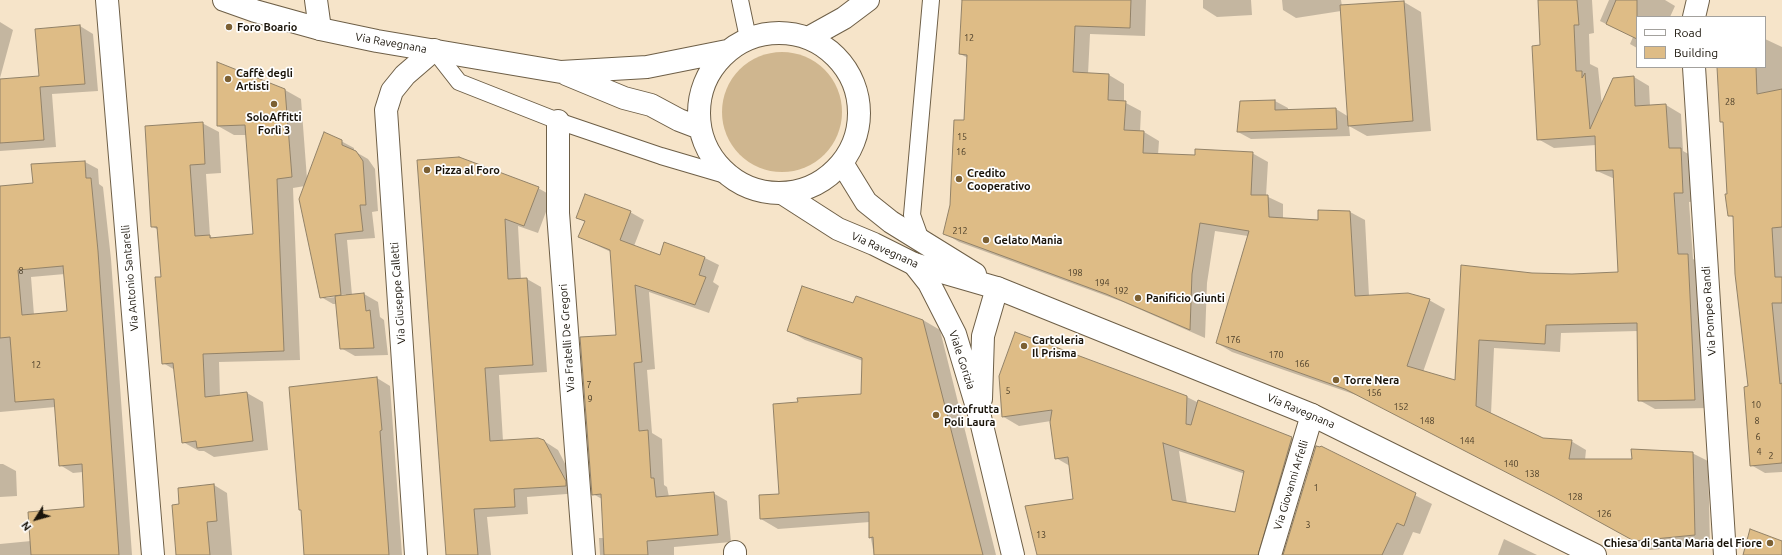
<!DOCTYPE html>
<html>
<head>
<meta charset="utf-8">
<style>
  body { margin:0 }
  #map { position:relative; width:1782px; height:555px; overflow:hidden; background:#f6e4c9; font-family:Ubuntu,sans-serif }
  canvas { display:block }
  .legend { position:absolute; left:1636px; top:16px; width:130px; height:52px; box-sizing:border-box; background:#fff; border:1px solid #a3a19d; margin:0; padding:5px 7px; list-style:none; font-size:12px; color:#1a140a }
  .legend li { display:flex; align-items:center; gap:8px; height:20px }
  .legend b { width:20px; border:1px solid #a3a19d }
  .north { position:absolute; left:16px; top:499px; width:40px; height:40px; -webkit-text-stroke:3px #fff; paint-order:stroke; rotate:233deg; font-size:11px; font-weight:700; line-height:16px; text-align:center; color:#1a140a }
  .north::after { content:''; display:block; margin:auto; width:14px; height:18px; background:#1a140a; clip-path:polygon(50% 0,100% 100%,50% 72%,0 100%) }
</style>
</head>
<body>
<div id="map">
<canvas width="1782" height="555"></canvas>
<ul class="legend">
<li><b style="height:5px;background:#fff"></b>Road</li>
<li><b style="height:11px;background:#debc86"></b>Building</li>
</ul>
<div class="north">N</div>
</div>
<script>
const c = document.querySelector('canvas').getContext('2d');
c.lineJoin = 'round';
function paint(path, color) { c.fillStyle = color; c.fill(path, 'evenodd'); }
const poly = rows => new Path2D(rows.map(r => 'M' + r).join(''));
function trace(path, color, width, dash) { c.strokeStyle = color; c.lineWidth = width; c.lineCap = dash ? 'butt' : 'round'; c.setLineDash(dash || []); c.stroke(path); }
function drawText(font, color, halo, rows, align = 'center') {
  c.font = font + ' Ubuntu,sans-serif'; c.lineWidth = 3.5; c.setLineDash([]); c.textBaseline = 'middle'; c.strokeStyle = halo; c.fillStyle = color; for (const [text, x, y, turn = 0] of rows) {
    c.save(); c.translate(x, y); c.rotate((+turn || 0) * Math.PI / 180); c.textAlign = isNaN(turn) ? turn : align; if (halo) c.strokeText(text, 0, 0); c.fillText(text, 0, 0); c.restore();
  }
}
paint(poly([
  '722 112a60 60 0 1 1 120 0a60 60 0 1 1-120 0Z'
]), '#cfb68f');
paint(poly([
  [963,0,1146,0,1145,36,1090,34,1088,74,1109,75,1124,84,1124,102,1141,111,1140,132,1144,132,1159,141,1158,155,1196,156,1252,153,1268,162,1266,196,1283,204,1283,219,1319,221,1350,212,1365,220,1369,296,1429,300,1445,309,1423,372,1456,382,1462,266,1532,274,1572,275,1619,272,1615,179,1597,171,1596,145,1554,148,1538,139,1541,46,1539,0,1592,0,1594,33,1589,34,1590,64,1598,68,1602,106,1634,77,1649,86,1650,106,1666,105,1681,114,1683,151,1696,158,1698,201,1689,202,1693,259,1703,264,1710,408,1655,409,1639,400,1638,331,1561,333,1560,352,1494,348,1491,414,1543,439,1571,441,1586,450,1585,460,1633,460,1692,453,1708,461,1710,544,1650,550,1571,506,1362,397,1232,352,1217,343,1248,236,1215,231,1207,283,1205,338,1123,302,959,242,944,233,951,205,965,121,968,58,960,54],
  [1203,0,1251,0,1252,15,1217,17,1203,8],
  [1282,0,1341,0,1342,6,1404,2,1421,12,1431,131,1367,136,1349,126,1350,136,1251,139,1238,132,1275,101,1288,108,1288,111,1336,109,1349,117,1341,11,1296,18,1283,10],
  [1609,0,1665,0,1675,6,1670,17,1637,17,1637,48,1630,44,1633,37,1600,21],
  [0,22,13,30,0,78],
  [80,26,93,34,98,91,52,94,56,147,0,151,0,80,40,77],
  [1765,39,1782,47,1782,472,1765,473,1751,465,1749,387,1734,218,1729,215,1724,123,1721,121,1726,67,1765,67],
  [285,90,301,99,307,179,341,141,354,148,354,151,368,159,375,169,378,211,372,212,375,238,347,240,352,295,364,294,378,302,380,317,384,320,388,355,355,356,341,348,337,304,333,304,321,297,305,186,293,188,300,360,219,362,220,396,247,393,263,402,268,450,214,457,204,451,199,451,183,442,175,370,163,363,162,278,158,230,152,226,202,123,219,132,221,173,206,174,210,236,214,239,254,235,247,135,234,135,218,126],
  [346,294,346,296,326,298,326,296],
  [418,161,538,188,552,196,538,233,518,226,521,279,527,279,541,287,547,372,499,375,503,441,544,441,558,450,580,493,527,497,528,514,487,517,491,555,447,555],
  [85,162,98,169,99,184,103,187,111,259,132,555,0,555,0,544,31,541,86,508,83,472,73,473,60,465,55,407,0,412,0,187,34,184],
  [65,274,68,312,34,315,31,277],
  [630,212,644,220,634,246,661,256,665,243,705,258,719,265,713,282,719,286,709,313,649,292,655,369,647,370,652,433,662,439,664,485,667,487,669,497,713,493,727,501,731,542,674,547,674,555,600,555,599,538,604,538,602,499,593,494,617,336,611,252,579,237,585,222,577,218],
  [854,305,923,320,940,330,996,555,874,555,870,533,870,522,778,529,761,519,862,395,863,361,805,340,788,330],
  [1000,376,1187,397,1199,403,1199,401,1292,438,1308,447,1276,555,1038,555,1074,500,1070,466,1056,458,1051,421,1019,426,1002,416],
  [1179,451,1245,474,1236,513,1187,504],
  [377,378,390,386,402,555,328,555],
  [1321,447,1432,504,1420,534,1413,532,1403,555,1284,555],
  [0,464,3,464,16,471,17,496,0,497],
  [214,485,227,493,232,555,177,555,180,504],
  [1504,539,1537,555,1498,555]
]), '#0003');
const building = poly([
  [962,0,1131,0,1130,28,1075,26,1073,72,1109,74,1108,100,1126,101,1124,130,1144,131,1143,153,1195,155,1195,149,1253,152,1251,195,1268,195,1269,217,1318,220,1318,210,1350,211,1355,296,1408,293,1430,299,1407,366,1455,380,1461,265,1532,273,1572,274,1618,272,1613,170,1596,171,1595,136,1537,140,1532,46,1540,45,1538,0,1577,0,1579,25,1574,25,1576,71,1582,71,1582,78,1585,73,1590,129,1613,78,1634,76,1635,106,1666,104,1669,148,1681,148,1683,193,1674,193,1678,254,1688,254,1695,400,1638,401,1637,323,1546,325,1545,344,1479,340,1476,406,1543,438,1572,440,1569,459,1632,459,1631,449,1693,452,1695,535,1634,541,1554,497,1345,389,1216,343,1249,231,1200,223,1192,274,1190,330,1106,294,943,234,950,205,954,120,964,120,967,55,959,54,962,0],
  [1616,0,1637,0,1637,39,1606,24,1616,0],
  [1404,1,1413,121,1348,126,1340,5,1404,1],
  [80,25,85,84,40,87,44,140,0,143,0,79,39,76,35,29,80,25],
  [217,62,285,89,292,177,277,179,284,351,203,354,205,397,247,392,253,441,197,448,196,441,182,443,173,363,162,364,155,277,161,277,157,227,151,227,145,126,203,122,205,164,190,165,195,236,210,235,210,238,253,234,245,125,217,126,217,62],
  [1717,67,1756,67,1757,94,1782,89,1782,227,1772,228,1775,277,1782,277,1782,303,1772,303,1780,384,1782,383,1782,463,1750,466,1744,387,1748,386,1735,274,1733,216,1728,216,1725,194,1727,194,1723,122,1720,122,1717,67],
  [1275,100,1275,110,1336,108,1337,129,1237,132,1240,101,1275,100],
  [324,132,342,140,342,145,356,151,363,161,366,205,360,205,363,231,335,234,341,295,320,298,299,199,324,132],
  [459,157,539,187,524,226,505,219,508,279,527,278,533,365,485,368,490,441,538,438,544,440,566,481,566,486,514,489,515,507,474,509,478,555,446,555,417,160,459,157],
  [85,161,86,178,91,178,98,251,119,555,31,555,28,512,84,507,82,464,59,466,54,399,15,402,10,337,0,338,0,186,33,183,31,164,85,161],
  [63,266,67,311,22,315,18,270,63,266],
  [585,194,631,211,620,240,660,255,664,242,705,257,699,275,706,277,695,305,635,285,642,362,634,363,639,431,648,430,651,478,654,478,656,497,714,492,718,535,647,541,648,555,604,555,601,494,592,495,580,337,616,335,610,250,578,237,585,221,576,218,585,194],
  [802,286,853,303,856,296,923,320,983,555,874,555,873,537,869,538,869,512,760,519,759,495,779,494,773,404,798,402,797,398,861,394,862,358,787,331,802,286],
  [364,293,366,311,370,310,374,348,340,349,335,296,364,293],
  [1015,332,1187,396,1186,424,1191,425,1198,400,1292,437,1258,555,1037,555,1025,506,1073,499,1068,457,1055,459,1050,422,1052,410,1002,417,999,376,1015,332],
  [1163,443,1244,471,1235,512,1172,500,1163,443],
  [377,377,382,430,380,431,389,555,304,555,301,510,299,510,289,387,377,377],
  [1316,446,1320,447,1321,446,1416,493,1404,526,1397,523,1382,555,1283,555,1316,446],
  [214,484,217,521,207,522,210,555,176,555,172,505,179,504,178,488,214,484],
  [1750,529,1782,541,1782,555,1743,555,1750,529]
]);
paint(building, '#debc86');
trace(building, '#928268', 1);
const service = poly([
  [740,0,748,38],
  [434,50,459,82,558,121,661,156,729,176],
  [921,240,912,215,931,0]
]);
const minor = poly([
  [107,0,153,555],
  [316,0,320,29],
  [1694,17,1698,0],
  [1694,67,1725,555],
  [558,121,558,213,584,555],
  [735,552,735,555],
  [416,555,386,110,392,91,405,75,434,50],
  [1270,555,1312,415]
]);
const tertiary = poly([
  [914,264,929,283,955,334,980,417,1013,555],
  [981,399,983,336,997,288]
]);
const secondary = poly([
  [224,0,255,11,320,29,377,41,561,72,647,67,727,51],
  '699 113a80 80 0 1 1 160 0a80 80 0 1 1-160 0Z',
  [808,38,844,18,868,0],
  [566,74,624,98,651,105,679,120,700,128],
  [842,163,866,202,891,222,975,274],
  [782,193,838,229,874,244,914,264,997,288,1312,415,1595,555]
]);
trace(service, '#6e5f47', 18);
trace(minor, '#6e5f47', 24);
trace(tertiary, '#6e5f47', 24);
trace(secondary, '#6e5f47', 24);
trace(service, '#fff', 16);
trace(minor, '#fff', 22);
trace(tertiary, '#fff', 22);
trace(secondary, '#fff', 22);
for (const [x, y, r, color] of [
  [229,27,4,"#7c6033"],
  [228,79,4,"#7c6033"],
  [274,104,4,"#7c6033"],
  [427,170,4,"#7c6033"],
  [959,179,4,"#7c6033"],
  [986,240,4,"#7c6033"],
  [1138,298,4,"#7c6033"],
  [1024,346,4,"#7c6033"],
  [1336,380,4,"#7c6033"],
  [936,415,4,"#7c6033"],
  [1770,543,4,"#7c6033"]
]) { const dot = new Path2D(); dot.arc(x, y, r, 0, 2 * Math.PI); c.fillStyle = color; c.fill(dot); trace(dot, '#fff', 1.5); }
drawText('9px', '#4b3e29', null, [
  ["12",969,38],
  ["28",1730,102],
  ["15",962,137],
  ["16",961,152],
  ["212",960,231],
  ["8",21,271],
  ["198",1075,273],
  ["194",1102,283],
  ["192",1121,291],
  ["176",1233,340],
  ["170",1276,355],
  ["166",1302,364],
  ["12",36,365],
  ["7",589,385],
  ["5",1008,391],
  ["156",1374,393],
  ["9",590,399],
  ["10",1756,405],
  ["152",1401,407],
  ["148",1427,421],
  ["8",1757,421],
  ["6",1758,437],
  ["144",1467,441],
  ["4",1759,452],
  ["2",1771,456],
  ["140",1511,464],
  ["138",1532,474],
  ["1",1316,488],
  ["128",1575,497],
  ["126",1604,514],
  ["3",1308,525],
  ["13",1041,535]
]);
drawText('bold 11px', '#1a140a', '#fff', [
  ["Foro Boario",237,27],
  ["Caffè degli",236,73],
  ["Artisti",236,86],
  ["SoloAffitti",274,117,"center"],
  ["Forlì 3",274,130,"center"],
  ["Pizza al Foro",435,170],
  ["Credito",967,173],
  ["Cooperativo",967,186],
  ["Gelato Mania",994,240],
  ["Panificio Giunti",1146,298],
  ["Cartoleria",1032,340],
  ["Il Prisma",1032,353],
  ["Torre Nera",1344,380],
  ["Ortofrutta",944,409],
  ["Poli Laura",944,422],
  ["Chiesa di Santa Maria del Fiore",1762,543,"right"]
], 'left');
drawText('11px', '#1a140a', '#fff', [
  ["Via Ravegnana",391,43,10],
  ["Via Ravegnana",885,250,24],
  ["Via Antonio Santarelli",130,278,-95],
  ["Via Giuseppe Calletti",398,293,-94],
  ["Via Pompeo Randi",1709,311,-94],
  ["Via Fratelli De Gregori",567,338,-94],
  ["Viale Gorizia",962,360,72],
  ["Via Ravegnana",1301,411,23],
  ["Via Giovanni Arfelli",1291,485,-73]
]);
</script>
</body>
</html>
